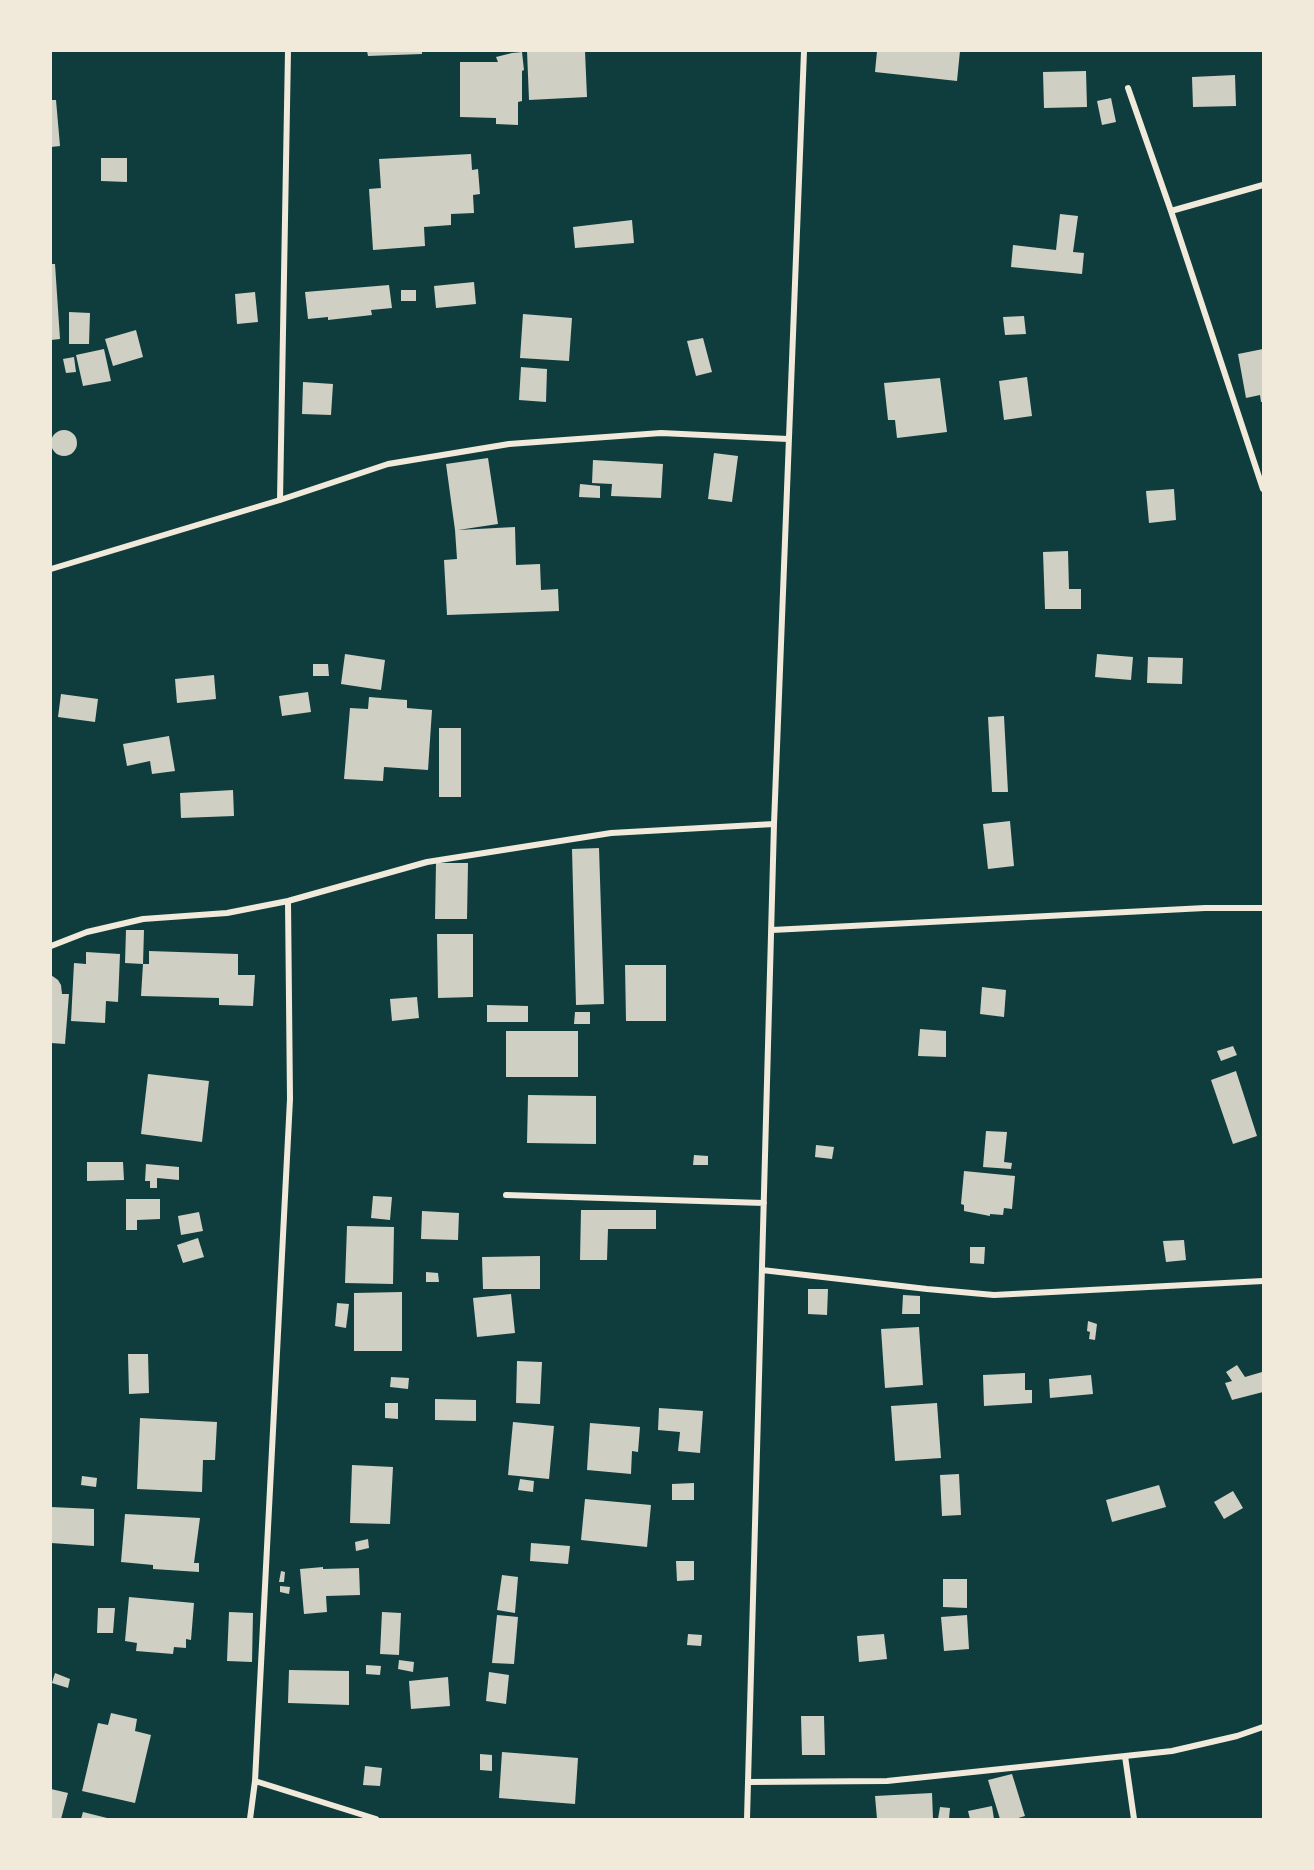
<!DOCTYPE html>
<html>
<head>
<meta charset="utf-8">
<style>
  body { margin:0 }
  #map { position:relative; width:1314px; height:1870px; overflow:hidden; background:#0f3d3e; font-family:"Playfair Display",serif }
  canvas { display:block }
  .frame { position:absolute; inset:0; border:52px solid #f1e9da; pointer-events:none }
</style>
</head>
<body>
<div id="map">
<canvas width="1314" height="1870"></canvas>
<div class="frame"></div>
</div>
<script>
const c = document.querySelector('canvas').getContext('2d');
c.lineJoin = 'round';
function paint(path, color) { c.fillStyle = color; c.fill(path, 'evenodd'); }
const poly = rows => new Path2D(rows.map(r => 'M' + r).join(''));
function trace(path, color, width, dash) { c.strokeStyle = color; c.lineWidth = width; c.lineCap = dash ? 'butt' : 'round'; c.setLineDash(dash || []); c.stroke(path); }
paint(poly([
  [367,51,422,51,422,54,368,56],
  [527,51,585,51,587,97,529,100],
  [877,51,960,51,957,81,875,72],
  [522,52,524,70,522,71,522,101,518,102,518,125,496,124,496,118,460,117,460,62,498,62,496,57,512,53],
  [1086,71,1087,107,1044,108,1043,72],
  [1235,75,1236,106,1193,107,1192,77],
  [1111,98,1116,122,1102,125,1097,101],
  [51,100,56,100,60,146,51,147],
  [471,154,472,170,478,169,480,194,473,195,474,213,451,214,451,225,424,227,425,246,373,250,369,189,381,188,379,159],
  [101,158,127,158,127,182,101,181],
  [1060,214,1078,216,1073,252,1084,253,1082,274,1011,267,1013,245,1056,250],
  [632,220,634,243,575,248,573,227],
  [51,264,55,264,60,339,51,340],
  [474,282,476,304,436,308,434,286],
  [389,285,392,308,371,310,372,315,328,320,328,317,308,319,305,292],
  [401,290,416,290,416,301,401,301],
  [255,292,258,322,237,324,235,294],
  [69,312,90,313,89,344,69,344],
  [523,314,572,318,569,361,520,358],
  [1024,316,1026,334,1005,335,1003,317],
  [136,330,143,357,113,366,105,339],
  [703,338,712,372,696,376,687,341],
  [104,349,111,381,83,386,76,355],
  [1263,349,1263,402,1261,402,1260,395,1246,398,1238,354],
  [74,357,76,372,66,373,63,359],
  [521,367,547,369,546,402,519,400],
  [1027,377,1032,416,1004,420,999,381],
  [940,378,947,432,897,438,895,420,888,420,884,383],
  [303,382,333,384,331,415,302,414],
  '51 443a13 13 0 1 1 26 0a13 13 0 1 1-26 0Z',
  [714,453,738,456,732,502,708,499],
  [488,458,498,524,458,530,515,527,516,565,540,564,541,590,558,589,559,611,447,615,444,560,457,559,455,530,446,464],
  [593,460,663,464,661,498,611,496,612,484,592,483],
  [580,484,600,486,600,498,579,497],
  [1174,489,1176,520,1149,523,1146,491],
  [1068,551,1069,589,1081,589,1081,609,1045,609,1043,552],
  [345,654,385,660,381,690,341,684],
  [1097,654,1133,657,1131,680,1095,677],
  [1148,657,1183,658,1182,684,1147,683],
  [313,664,328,664,329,676,313,676],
  [214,675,216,699,177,703,175,679],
  [308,692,311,712,282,716,279,696],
  [61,694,98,699,95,722,58,717],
  [369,697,407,700,407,708,432,710,428,770,384,767,383,781,344,779,350,708,368,709],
  [1004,716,1008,792,992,792,988,717],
  [439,728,461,728,461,797,439,797],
  [169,736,175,771,152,774,150,761,127,766,123,744],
  [233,790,234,816,181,818,180,793],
  [1010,821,1014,866,988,869,983,824],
  [599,848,604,1004,576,1005,572,849],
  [436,863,468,863,467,919,435,919],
  [126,930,144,930,143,964,125,963],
  [437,934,473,934,473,997,438,998],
  [149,951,238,954,238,975,255,975,253,1006,219,1005,219,998,141,996,143,964,149,964],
  [86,952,120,954,118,1002,106,1001,105,1023,71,1021,74,963,86,964],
  [625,965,666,965,666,1021,626,1021],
  [51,975,58,980,61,985,62,994,69,994,65,1044,51,1043],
  [982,987,1006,990,1004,1017,980,1014],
  [417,997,419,1018,392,1021,390,999],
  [487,1005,528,1006,528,1022,487,1022],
  [575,1012,590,1012,590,1024,574,1024],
  [920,1029,946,1031,946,1057,918,1056],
  [506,1031,578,1031,578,1077,506,1077],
  [1233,1046,1237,1055,1221,1061,1217,1051],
  [1236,1071,1257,1136,1233,1144,1211,1080],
  [148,1074,209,1081,202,1142,141,1134],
  [528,1095,596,1096,596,1144,527,1143],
  [986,1131,1007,1132,1004,1162,1012,1163,1011,1169,983,1167],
  [816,1145,834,1147,832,1159,815,1157],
  [694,1155,708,1156,708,1165,693,1165],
  [87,1162,123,1162,124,1180,87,1181],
  [146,1164,179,1167,179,1180,157,1178,157,1188,150,1188,150,1181,145,1181],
  [964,1171,1015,1176,1012,1209,1004,1208,1003,1215,990,1214,990,1216,964,1211,964,1205,961,1204],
  [373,1196,392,1197,390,1220,371,1218],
  [126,1199,160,1199,160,1219,137,1220,137,1230,126,1230],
  [581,1210,656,1210,656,1229,608,1229,607,1260,580,1260],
  [422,1211,459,1213,458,1240,421,1239],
  [199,1212,203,1231,181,1235,178,1216],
  [347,1226,394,1227,393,1284,345,1283],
  [198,1238,204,1257,183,1263,177,1245],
  [1184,1240,1186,1260,1166,1262,1163,1241],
  [970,1247,985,1247,984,1264,970,1263],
  [540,1256,540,1289,483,1289,482,1257],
  [426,1272,438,1273,439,1282,426,1282],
  [808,1289,828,1289,827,1315,808,1314],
  [402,1292,402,1351,354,1351,354,1293],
  [511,1294,515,1333,477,1337,473,1298],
  [903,1295,920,1296,920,1314,902,1314],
  [337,1303,349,1304,346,1328,335,1326],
  [1088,1321,1097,1324,1095,1340,1089,1339,1090,1332,1087,1331],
  [919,1327,923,1385,885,1388,881,1329],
  [128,1354,148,1354,149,1393,129,1394],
  [517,1361,542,1362,540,1404,516,1403],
  [1237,1365,1245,1377,1262,1372,1263,1392,1232,1400,1225,1383,1232,1381,1226,1372],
  [1025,1373,1025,1390,1032,1390,1032,1403,984,1406,983,1375],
  [1091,1375,1093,1394,1050,1398,1049,1379],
  [391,1377,409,1378,408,1389,390,1387],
  [435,1399,476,1400,476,1421,435,1420],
  [385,1403,398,1403,398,1419,385,1418],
  [937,1403,941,1458,895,1461,891,1406],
  [659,1408,703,1411,700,1453,678,1451,680,1432,658,1430],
  [140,1418,217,1422,215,1460,203,1460,202,1492,137,1489],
  [513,1422,554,1426,549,1479,508,1475],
  [590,1423,640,1427,638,1452,632,1451,631,1474,587,1470],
  [352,1465,393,1467,390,1524,350,1523],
  [959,1474,961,1515,942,1516,940,1475],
  [82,1476,97,1478,96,1487,81,1485],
  [520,1479,534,1481,533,1492,518,1490],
  [694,1483,694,1500,672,1500,672,1484],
  [1159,1485,1166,1507,1112,1522,1106,1500],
  [1233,1491,1243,1508,1224,1519,1214,1502],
  [585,1499,651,1505,647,1547,581,1540],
  [51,1507,94,1509,94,1546,51,1543],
  [125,1514,200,1518,194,1563,199,1563,199,1572,153,1569,153,1565,121,1562],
  [368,1539,369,1548,356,1551,355,1542],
  [531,1543,570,1546,568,1564,530,1561],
  [676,1561,694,1561,694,1580,677,1581],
  [323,1567,323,1569,359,1568,360,1595,326,1596,327,1612,304,1614,300,1569],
  [281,1571,285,1572,284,1582,279,1582],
  [502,1575,518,1577,515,1613,497,1610],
  [943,1579,967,1579,967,1608,943,1607],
  [280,1586,290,1587,289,1594,280,1592],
  [129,1597,194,1603,191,1640,186,1639,186,1648,174,1647,173,1654,136,1651,137,1643,125,1641],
  [98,1608,115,1608,113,1633,97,1633],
  [229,1612,253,1613,252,1662,227,1661],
  [382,1612,401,1613,399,1655,380,1654],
  [497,1615,518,1617,514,1664,492,1663],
  [967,1615,969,1649,944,1651,941,1617],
  [688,1634,702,1635,701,1646,687,1645],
  [884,1634,887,1659,859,1662,857,1636],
  [399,1660,414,1662,413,1672,398,1669],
  [366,1665,381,1666,380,1675,366,1674],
  [289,1670,349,1671,349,1705,288,1703],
  [489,1672,509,1675,506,1704,486,1701],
  [55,1673,70,1679,68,1688,52,1683],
  [448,1677,450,1706,411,1709,409,1681],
  [111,1713,137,1719,135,1731,151,1735,135,1803,82,1791,98,1723,108,1725],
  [801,1716,824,1716,825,1755,802,1755],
  [502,1752,578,1758,575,1804,499,1798],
  [480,1754,492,1755,492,1771,480,1770],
  [365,1766,382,1768,380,1786,363,1785],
  [1012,1774,1025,1816,1015,1819,1000,1819,988,1780],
  [51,1789,68,1793,61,1819,51,1819],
  [932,1793,933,1819,877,1819,875,1796],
  [992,1806,994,1819,970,1819,968,1811],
  [940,1807,950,1808,949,1819,938,1819],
  [83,1812,107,1818,107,1819,81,1819]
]), '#cfcfc3');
trace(poly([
  [1128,88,1171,211,1263,489],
  [1171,211,1263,185],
  [280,500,288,51],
  [51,569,280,500,388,464,509,444,661,433,788,439],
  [772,930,1205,908,1263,908],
  [51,946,87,932,143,919,227,913,288,901,427,862,611,833,774,824],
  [506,1195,764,1203],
  [762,1270,927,1289,994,1295,1263,1281],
  [1125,1756,1134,1819],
  [255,1781,376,1819],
  [748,1782,887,1781,1125,1756,1172,1751,1237,1736,1263,1727],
  [250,1819,255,1781,290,1099,288,901],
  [747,1819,774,824,804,51]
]), '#f1e9da', 6);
</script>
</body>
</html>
